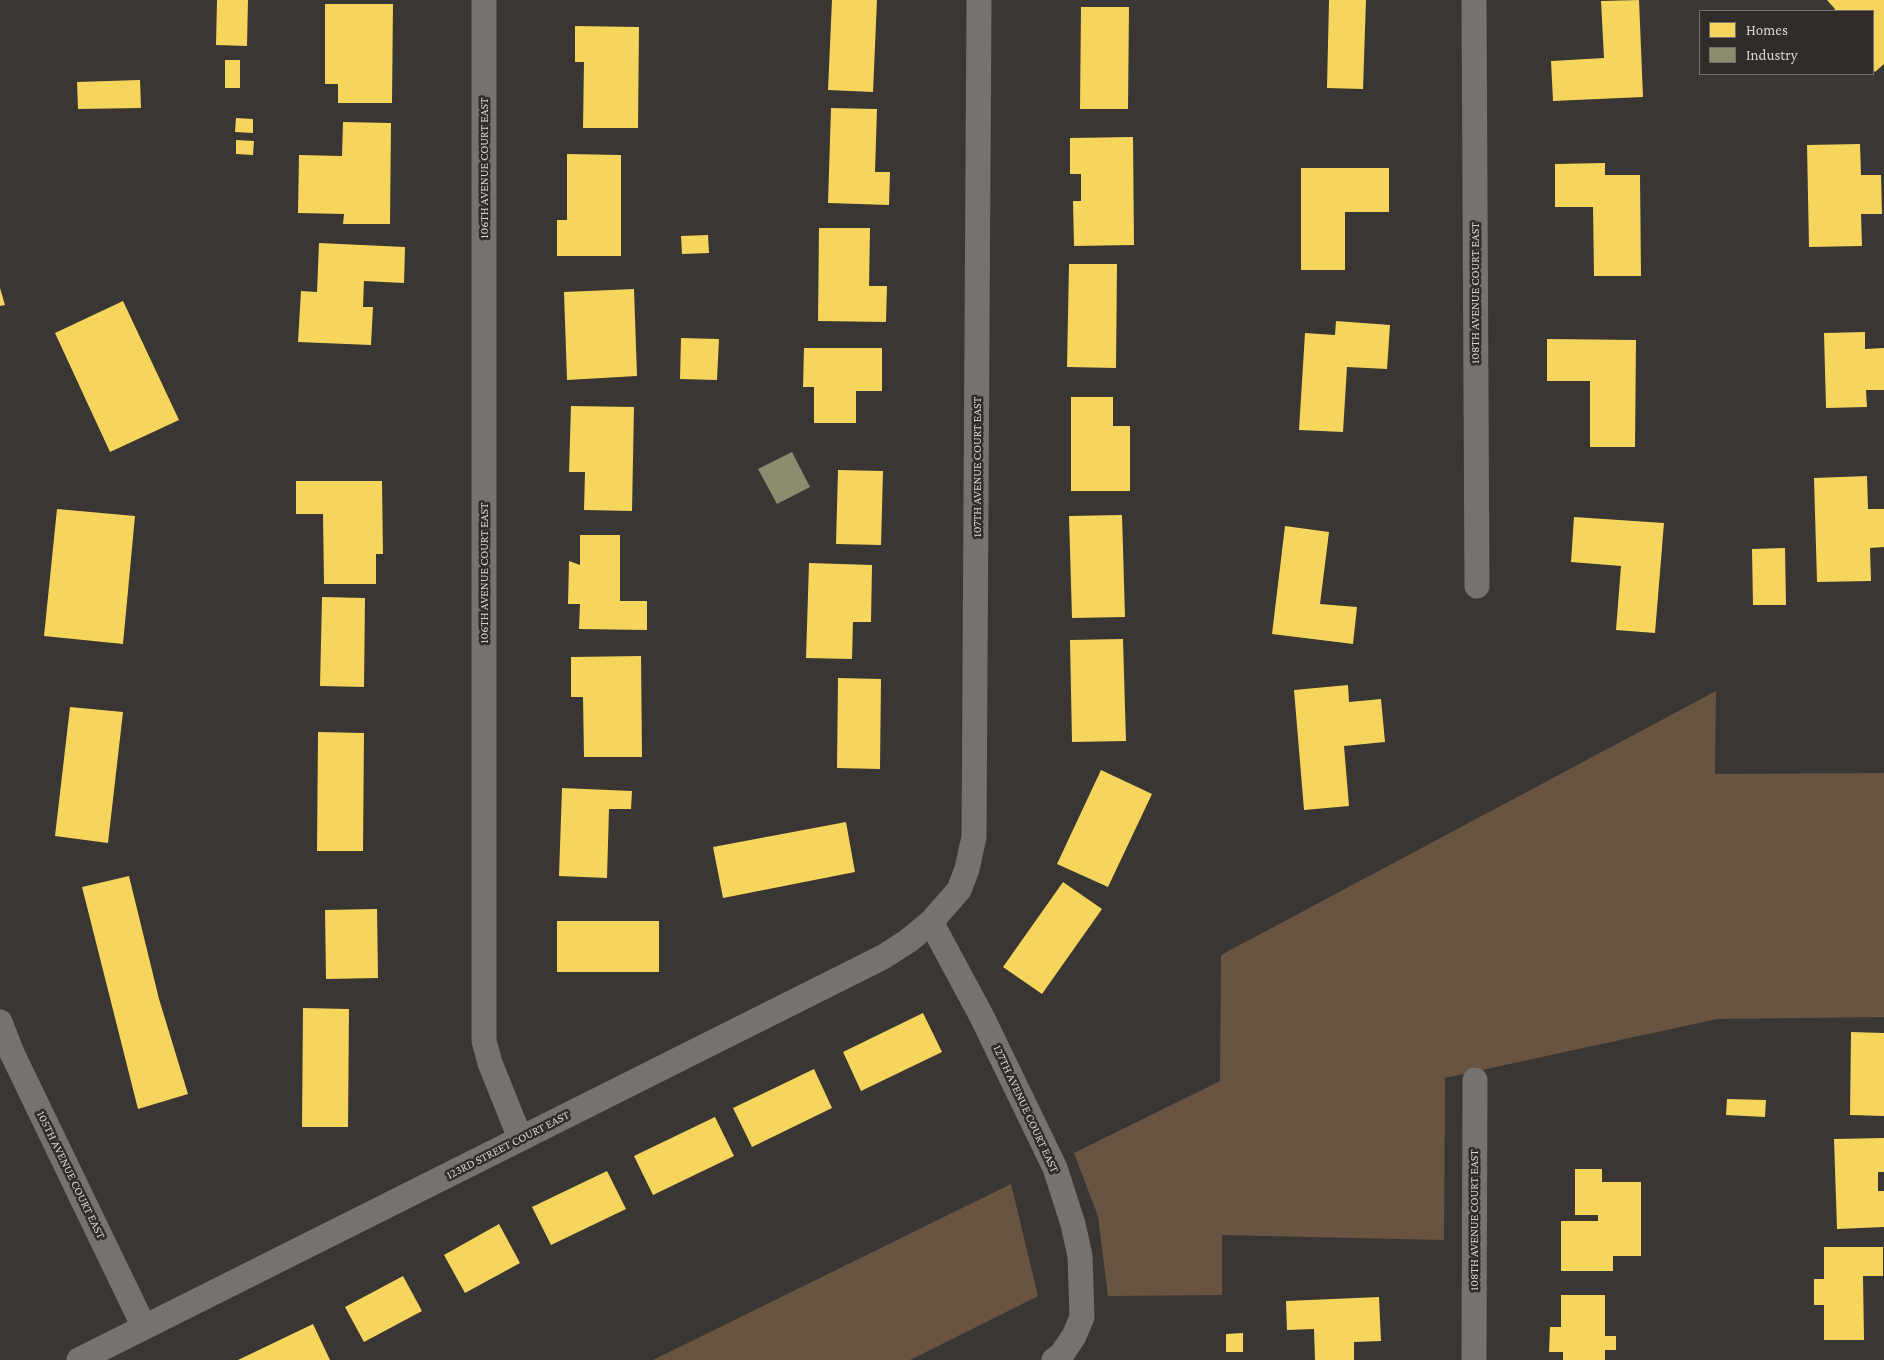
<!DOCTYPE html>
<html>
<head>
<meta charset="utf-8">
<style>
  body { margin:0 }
  #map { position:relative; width:1884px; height:1360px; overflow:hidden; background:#393634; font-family:"Crimson Pro",serif }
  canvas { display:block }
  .legend { position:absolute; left:1699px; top:10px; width:175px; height:65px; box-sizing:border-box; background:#2f2c29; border:1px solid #726f6d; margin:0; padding:6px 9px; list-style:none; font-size:15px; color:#d6d4d2 }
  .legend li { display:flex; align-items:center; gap:10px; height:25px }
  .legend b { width:25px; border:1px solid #726f6d }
</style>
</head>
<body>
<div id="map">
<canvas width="1884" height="1360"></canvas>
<ul class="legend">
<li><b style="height:14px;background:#f6d55c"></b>Homes</li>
<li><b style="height:14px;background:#8c8c6e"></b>Industry</li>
</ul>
</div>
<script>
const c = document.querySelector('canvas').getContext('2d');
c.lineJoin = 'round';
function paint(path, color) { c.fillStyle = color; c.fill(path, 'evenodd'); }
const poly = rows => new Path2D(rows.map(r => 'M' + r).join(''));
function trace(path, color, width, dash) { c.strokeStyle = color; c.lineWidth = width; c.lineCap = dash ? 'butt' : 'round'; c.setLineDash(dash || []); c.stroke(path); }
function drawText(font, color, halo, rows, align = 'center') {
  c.font = font + ' "Crimson Pro",serif'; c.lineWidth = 5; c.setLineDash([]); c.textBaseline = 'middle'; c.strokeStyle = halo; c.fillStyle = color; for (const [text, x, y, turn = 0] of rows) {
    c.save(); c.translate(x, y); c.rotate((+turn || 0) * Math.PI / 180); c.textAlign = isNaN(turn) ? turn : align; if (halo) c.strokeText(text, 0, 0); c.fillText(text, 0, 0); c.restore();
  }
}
paint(poly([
  [1716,691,1715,774,1884,773,1884,1017,1717,1019,1445,1078,1444,1240,1222,1235,1222,1295,1108,1296,1098,1216,1074,1153,1220,1081,1221,955],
  [1011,1184,1038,1296,910,1360,653,1360]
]), '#695441');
paint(poly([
  [217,0,248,0,247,46,216,45],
  [832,0,877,0,873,92,828,90],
  [1329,0,1366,0,1363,89,1327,88],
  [1639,0,1643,97,1553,101,1551,61,1604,58,1601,1],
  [1827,0,1884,0,1884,64,1875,72,1873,69,1873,11,1833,11,1835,9],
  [325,4,393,4,392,103,338,103,338,84,325,84],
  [1081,7,1129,7,1128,109,1080,109],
  [575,26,639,27,638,128,583,128,584,62,575,62],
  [225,60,240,60,240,88,225,88],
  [140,80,141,108,78,109,77,82],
  [831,108,877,109,875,172,890,172,889,205,828,203],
  [236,118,253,119,253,133,235,132],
  [343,122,391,123,390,224,343,224,344,214,298,213,299,155,342,156],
  [1133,137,1134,245,1074,246,1073,201,1081,201,1081,174,1070,174,1070,138],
  [236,140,254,141,253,155,236,154],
  [1860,144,1861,175,1881,175,1882,214,1861,214,1862,246,1809,247,1807,145],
  [567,154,621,155,621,256,557,256,557,220,567,220],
  [1605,163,1605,175,1640,175,1641,276,1594,276,1593,207,1555,207,1555,164],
  [1301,168,1389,168,1389,212,1345,212,1345,270,1301,270],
  [819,228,870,228,869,286,887,286,886,322,818,321],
  [708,235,709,253,682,254,681,236],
  [319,243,405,247,404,283,364,281,363,307,373,307,371,345,298,342,301,291,317,292],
  [1069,264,1117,264,1116,368,1067,367],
  [0,288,5,305,0,306],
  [634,289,637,376,567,380,564,292],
  [123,301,179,420,110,452,55,333],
  [1336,321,1390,325,1387,369,1347,367,1343,432,1299,430,1305,333,1335,335],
  [1865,332,1865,349,1884,348,1884,390,1866,390,1867,407,1826,408,1824,333],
  [681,338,719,339,717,380,680,379],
  [1547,339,1636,340,1635,447,1590,447,1590,381,1547,381],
  [804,348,882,348,882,391,856,391,856,423,814,423,814,387,803,387],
  [1071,397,1113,397,1113,426,1130,426,1130,491,1071,491],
  [571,406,634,407,632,511,584,510,585,472,569,472],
  [838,470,883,471,881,545,836,544],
  [1867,476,1868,509,1884,509,1884,547,1870,548,1871,581,1817,582,1814,478],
  [296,481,382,481,383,554,376,554,376,584,324,584,323,514,296,514],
  [57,509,135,516,123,644,44,636],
  [1122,515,1125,617,1072,618,1069,516],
  [1574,517,1664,523,1655,633,1616,630,1621,566,1571,562],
  [1285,526,1329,532,1320,604,1357,607,1353,644,1272,634],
  [580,535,620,535,620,601,647,601,647,630,579,629,580,604,568,604,569,561,580,565],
  [1785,548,1786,605,1753,605,1752,549],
  [809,563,872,565,871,622,853,622,852,659,806,658],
  [322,597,365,598,364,687,320,686],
  [1123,639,1126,741,1072,742,1070,640],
  [641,656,642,757,584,757,583,697,571,697,571,657],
  [838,678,881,679,880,769,837,768],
  [1348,685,1349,702,1381,699,1385,742,1344,746,1349,806,1304,810,1294,690],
  [70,707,123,712,108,843,55,836],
  [318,732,364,733,363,851,317,851],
  [1101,770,1152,794,1108,887,1057,864],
  [562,788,632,791,631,809,609,809,607,878,559,876],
  [846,822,855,872,723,898,713,847],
  [129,876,159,999,188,1094,138,1109,82,887],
  [1063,882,1102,909,1042,994,1003,967],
  [377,909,378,978,326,979,325,910],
  [557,921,659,921,659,972,557,972],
  [303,1008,349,1009,348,1127,302,1127],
  [923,1013,942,1052,861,1091,843,1052],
  [1851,1032,1884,1033,1884,1116,1850,1115],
  [814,1069,832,1108,752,1147,733,1108],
  [1727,1099,1766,1100,1765,1117,1726,1115],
  [715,1117,734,1156,653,1195,634,1156],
  [1884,1138,1884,1172,1878,1172,1878,1191,1884,1191,1884,1227,1837,1229,1834,1139],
  [1575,1169,1602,1169,1602,1182,1641,1182,1641,1256,1613,1256,1613,1271,1561,1271,1561,1221,1598,1221,1598,1215,1575,1215],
  [607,1171,626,1209,551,1245,532,1207],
  [499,1224,520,1263,465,1293,444,1255],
  [1824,1247,1883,1247,1883,1276,1863,1276,1864,1340,1824,1340,1824,1305,1814,1305,1814,1279,1824,1279],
  [403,1276,422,1311,364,1342,345,1307],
  [1561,1295,1605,1295,1605,1336,1616,1336,1616,1350,1605,1350,1605,1360,1563,1360,1563,1352,1549,1352,1550,1327,1561,1327],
  [1379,1297,1381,1341,1354,1342,1354,1360,1315,1360,1314,1329,1287,1330,1286,1301],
  [313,1324,330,1360,238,1360],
  [1243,1333,1243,1352,1226,1352,1226,1334]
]), '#f6d55c');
paint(poly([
  [792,452,810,487,777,504,758,469]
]), '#8c8c6e');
trace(poly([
  [484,0,484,1041,490,1063,520,1138],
  [1474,0,1477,586],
  [931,922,982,1017,1055,1168,1073,1224,1080,1256,1082,1317,1074,1336,1062,1354,1054,1360],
  [0,1022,12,1053,144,1327],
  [79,1360,883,957,908,941,931,922,959,890,967,869,974,837,979,0],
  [1474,1360,1475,1080]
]), '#77726d', 25);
drawText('12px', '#d6d4d2', '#2f2c29', [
  ["106TH AVENUE COURT EAST",484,168,-90],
  ["108TH AVENUE COURT EAST",1475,293,-90],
  ["107TH AVENUE COURT EAST",977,467,-90],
  ["106TH AVENUE COURT EAST",484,573,-90],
  ["127TH AVENUE COURT EAST",1026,1109,65],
  ["123RD STREET COURT EAST",508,1145,-27],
  ["105TH AVENUE COURT EAST",71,1175,64],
  ["108TH AVENUE COURT EAST",1474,1220,-90]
]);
</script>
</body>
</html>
